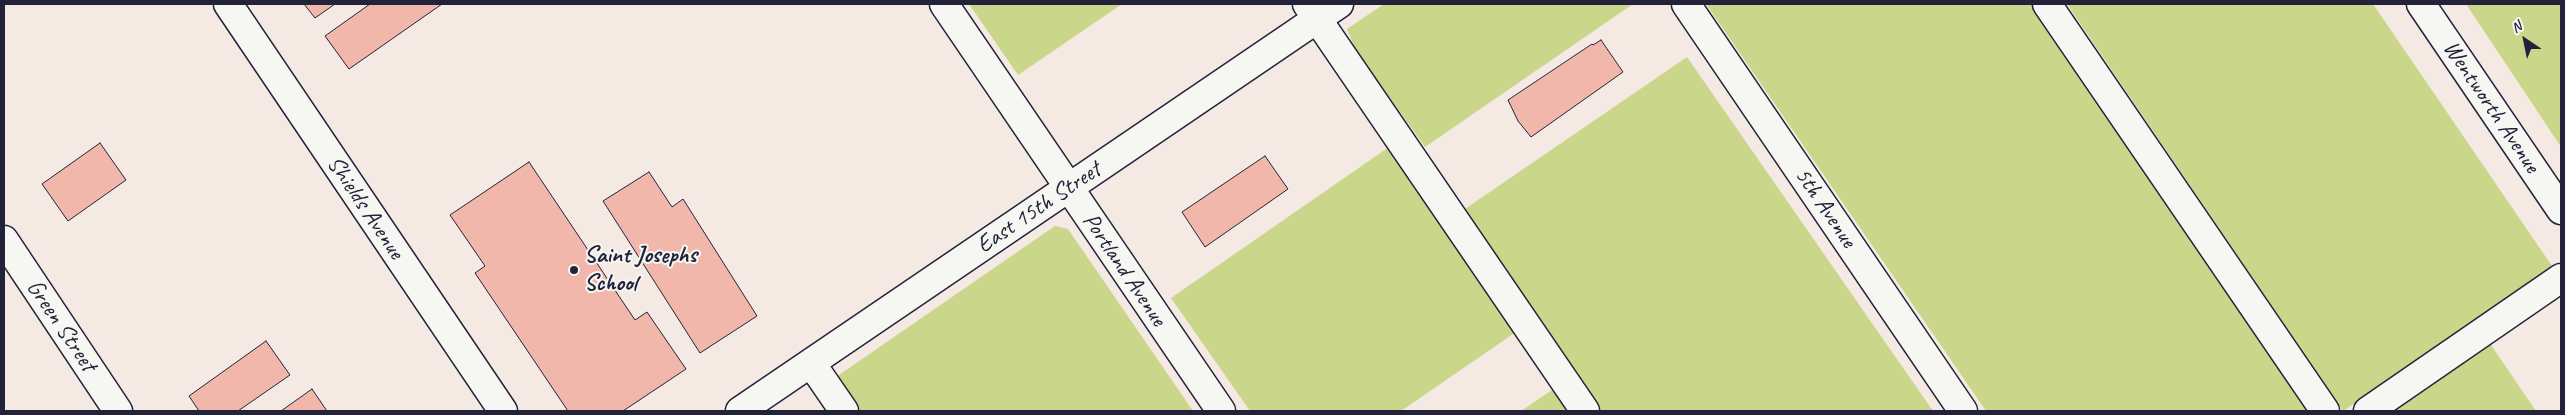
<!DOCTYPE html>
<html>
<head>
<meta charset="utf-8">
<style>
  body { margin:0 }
  #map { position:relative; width:2565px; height:415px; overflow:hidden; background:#f5e9e4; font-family:Caveat,sans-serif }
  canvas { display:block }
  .frame { position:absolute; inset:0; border:5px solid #22223b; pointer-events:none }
  .north { position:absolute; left:2500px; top:15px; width:50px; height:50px; -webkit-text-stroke:4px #f6f6f2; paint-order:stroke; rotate:326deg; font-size:14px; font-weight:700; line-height:20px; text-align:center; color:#22223b }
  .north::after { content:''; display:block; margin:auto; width:18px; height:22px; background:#22223b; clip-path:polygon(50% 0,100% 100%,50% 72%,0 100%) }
</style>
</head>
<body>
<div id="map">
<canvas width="2565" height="415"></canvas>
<div class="frame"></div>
<div class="north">N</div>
</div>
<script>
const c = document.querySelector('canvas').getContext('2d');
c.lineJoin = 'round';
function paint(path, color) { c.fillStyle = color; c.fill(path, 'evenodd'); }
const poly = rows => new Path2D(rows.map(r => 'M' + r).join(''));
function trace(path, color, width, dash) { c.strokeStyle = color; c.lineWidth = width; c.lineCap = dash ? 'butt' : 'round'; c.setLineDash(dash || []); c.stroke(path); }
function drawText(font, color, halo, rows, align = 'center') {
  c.font = font + ' Caveat,sans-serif'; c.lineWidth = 4; c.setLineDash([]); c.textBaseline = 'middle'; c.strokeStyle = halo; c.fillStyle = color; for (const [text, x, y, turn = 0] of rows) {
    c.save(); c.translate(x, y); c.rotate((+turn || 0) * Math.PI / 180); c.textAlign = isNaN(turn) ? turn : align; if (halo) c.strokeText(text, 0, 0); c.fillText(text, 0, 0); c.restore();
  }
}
paint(poly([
  [969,4,1122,4,1018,75],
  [1384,4,1633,4,1425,147,1355,49,1347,29],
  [1706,4,2034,4,2313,411,1986,411],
  [2067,4,2373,4,2554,269,2343,411],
  [2466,4,2561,4,2561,147],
  [1687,57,1933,411,1601,411,1462,211],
  [1389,147,1516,332,1401,411,1250,411,1171,298],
  [1055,226,1068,229,1193,411,860,411,836,377],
  [2489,342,2536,411,2391,411],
  [1558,386,1575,411,1521,411]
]), '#cad689');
const building = poly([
  [304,4,335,4,315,18,304,4],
  [370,4,442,4,349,69,325,36,370,4],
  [1601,40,1623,72,1531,137,1518,121,1508,100,1592,44,1593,45,1601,40],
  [100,143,126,180,68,221,42,184,100,143],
  [1265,156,1288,189,1205,247,1182,212,1265,156],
  [529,162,635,320,647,312,686,369,623,411,568,411,475,273,485,266,450,215,529,162],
  [649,172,672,207,683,199,757,316,700,353,603,201,649,172],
  [266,341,290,375,238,411,199,411,189,396,266,341],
  [312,389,327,411,281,411,312,389]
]);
paint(building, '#f1b7ab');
trace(building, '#22223b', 1);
const minor = poly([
  [228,4,503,411],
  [944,4,1221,411],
  [1307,4,1585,411],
  [1686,4,1963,411],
  [2047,4,2325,411],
  [2421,4,2561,210],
  [4,240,118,411],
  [811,363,844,411],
  [740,411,1339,4],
  [2368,411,2561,278]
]);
trace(minor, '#22223b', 31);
trace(minor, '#f6f6f2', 28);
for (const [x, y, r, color] of [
  [574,270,5,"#22223b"]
]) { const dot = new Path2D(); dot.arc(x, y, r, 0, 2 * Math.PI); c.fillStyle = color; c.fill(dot); trace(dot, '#f6f6f2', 2); }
drawText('24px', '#22223b', '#f6f6f2', [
  ["Wentworth Avenue",2491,107,56],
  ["Shields Avenue",365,208,56],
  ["East 15th Street",1039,208,-34],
  ["5th Avenue",1825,208,56],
  ["Portland Avenue",1124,270,56],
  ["Green Street",61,326,56]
]);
drawText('bold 24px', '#22223b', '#f6f6f2', [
  ["Saint Josephs",584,256],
  ["School",584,284]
], 'left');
</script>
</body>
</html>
